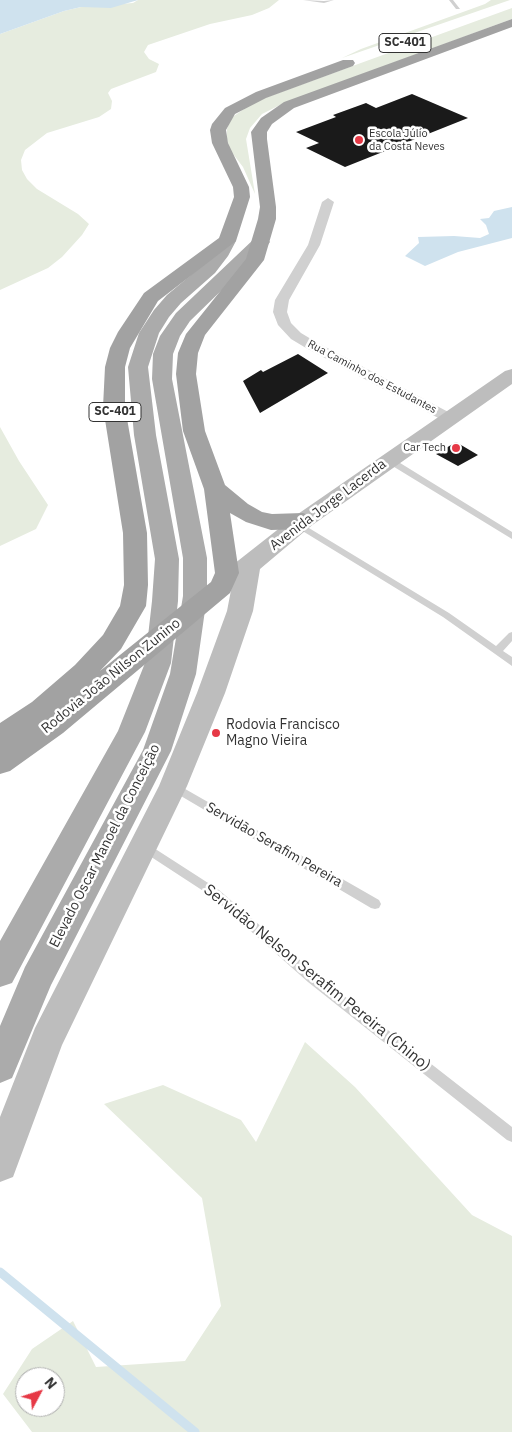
<!DOCTYPE html>
<html>
<head>
<meta charset="utf-8">
<style>
  body { margin:0 }
  #map { position:relative; width:512px; height:1432px; overflow:hidden; background:#fff; font-family:"IBM Plex Sans",sans-serif }
  canvas { display:block }
  .north { position:absolute; left:15px; top:1367px; width:50px; height:50px; box-sizing:border-box; background:#fff; border:1px solid #adadad; border-radius:50%; rotate:50deg; font-size:14px; font-weight:700; line-height:20px; text-align:center; color:#333 }
  .north::after { content:''; display:block; margin:auto; width:18px; height:22px; background:#e63946; clip-path:polygon(50% 0,100% 100%,50% 72%,0 100%) }
</style>
</head>
<body>
<div id="map">
<canvas width="512" height="1432"></canvas>
<div class="north">N</div>
</div>
<script>
const c = document.querySelector('canvas').getContext('2d');
c.lineJoin = 'round';
function paint(path, color) { c.fillStyle = color; c.fill(path, 'evenodd'); }
const poly = rows => new Path2D(rows.map(r => 'M' + r).join(''));
function trace(path, color, width, dash) { c.strokeStyle = color; c.lineWidth = width; c.lineCap = dash ? 'butt' : 'round'; c.setLineDash(dash || []); c.stroke(path); }
function drawText(font, color, halo, rows, align = 'center') {
  c.font = font + ' "IBM Plex Sans",sans-serif'; c.lineWidth = 5; c.setLineDash([]); c.textBaseline = 'middle'; c.strokeStyle = halo; c.fillStyle = color; for (const [text, x, y, turn = 0] of rows) {
    c.save(); c.translate(x, y); c.rotate((+turn || 0) * Math.PI / 180); c.textAlign = isNaN(turn) ? turn : align; if (halo) c.strokeText(text, 0, 0); c.fillText(text, 0, 0); c.restore();
  }
}
paint(poly([
  [138,0,279,0,269,8,252,15,210,24,148,45,144,52,149,59,159,64,156,72,111,89,108,93,112,101,111,109,99,117,47,133,25,150,21,160,22,170,27,179,37,189,78,214,89,224,82,235,62,257,48,268,0,290,0,34,64,11,81,7,133,3],
  [491,0,510,0,342,58,361,49,485,4],
  [512,8,512,19,284,103,262,114,250,128,246,139,255,194,243,167,230,150,227,139,227,129,231,118,247,107,262,99],
  [0,427,19,461,48,505,36,529,0,546],
  [305,1042,355,1087,472,1215,512,1236,512,1432,32,1432,3,1394,32,1349,73,1321,96,1367,185,1361,221,1306,202,1198,104,1104,163,1085,241,1120,256,1142],
  [25,1377,55,1377,55,1407,25,1407]
]), '#e6ecdf');
paint(poly([
  [0,0,138,0,111,8,81,7,64,11,0,34],
  [512,207,512,238,458,252,425,266,405,256,419,243,418,237,454,236,480,238,489,234,486,225,480,219,489,218,494,211]
]), '#cfe2ee');
trace(poly([
  [0,1272,195,1432]
]), '#cfe2ee', 9);
paint(poly([
  [412,94,468,118,345,167,306,148,319,143,296,132,336,117,333,115,366,103,376,108],
  [298,354,328,373,260,413,243,381,261,370,263,372],
  [456,442,478,455,458,466,436,454]
]), '#1a1a1a');
paint(poly([
  [303,0,324,1,334,0,324,3,303,0],
  [449,0,453,0,460,9,456,9,449,0],
  [386,458,392,458,512,532,512,539,386,462,386,458],
  [299,522,449,613,496,646,509,633,512,632,512,641,503,651,512,657,512,666,443,617,296,527,295,525,296,523,299,522],
  [173,782,379,900,381,904,379,908,375,909,371,908,169,789,168,786,169,783,173,782],
  [143,841,219,890,316,974,512,1127,512,1142,507,1140,308,982,211,896,139,849,138,846,139,843,143,841]
]), '#d0d0d0');
paint(poly([
  [328,198,334,202,320,245,289,300,287,312,291,323,301,333,316,342,454,415,457,418,454,421,444,421,306,348,291,339,278,325,273,312,275,300,308,245,322,202,328,198]
]), '#d0d0d0');
paint(poly([
  [512,369,512,384,311,526,260,569,253,611,225,693,187,786,62,1045,13,1177,0,1182,0,1117,35,1028,159,786,197,693,227,611,232,585,225,583,222,577,225,571,295,516,505,371,512,369]
]), '#bdbdbd');
paint(poly([
  [227,236,233,237,236,241,228,256,215,273,181,303,169,317,159,333,148,367,156,435,179,559,178,601,171,663,145,732,12,983,0,987,0,941,118,731,145,663,152,601,155,559,134,435,128,367,139,333,154,310,167,295,203,265,221,237,227,236],
  [261,237,267,238,270,242,267,246,190,321,180,336,173,354,172,379,207,558,207,596,196,674,171,751,51,985,12,1078,0,1083,0,1026,25,967,143,750,170,674,183,596,183,558,152,379,153,354,160,336,176,313,255,238,261,237]
]), '#ababab');
paint(poly([
  [512,19,512,27,294,108,272,124,267,132,267,139,276,207,276,219,264,260,205,335,198,353,196,374,205,431,225,485,248,504,262,512,272,514,303,513,311,516,315,521,311,526,303,529,271,530,246,522,230,513,239,573,230,593,63,733,10,771,0,774,0,723,32,702,75,665,103,635,120,606,124,585,123,533,103,407,105,367,110,348,118,332,144,293,219,238,234,197,233,187,212,143,210,130,212,124,225,108,256,92,343,60,353,60,355,63,353,66,266,98,235,114,226,130,228,143,249,187,250,197,236,241,158,301,130,348,125,367,125,407,147,533,148,585,146,606,121,649,100,671,211,582,215,573,204,489,183,431,176,374,178,353,186,334,246,259,258,219,260,207,251,132,261,118,284,102,512,19]
]), '#a2a2a2');
for (const [x, y, r, color] of [
  [359,140,5,"#e63946"],
  [456,448,5,"#e63946"],
  [216,733,5,"#e63946"]
]) { const dot = new Path2D(); dot.arc(x, y, r, 0, 2 * Math.PI); c.fillStyle = color; c.fill(dot); trace(dot, '#fff', 2); }
drawText('11px', '#333', '#fff', [
  ["Escola Júlio",369,134],
  ["da Costa Neves",369,147],
  ["Car Tech",446,448,"right"]
], 'left');
drawText('11px', '#333', '#fff', [
  ["Rua Caminho dos Estudantes",372,377,28]
]);
for (const [x, y, w] of [
  [405,43,52],
  [115,412,52]
]) { const box = new Path2D(); box.roundRect(x - w / 2, y - 9.5, w, 19, 4); c.fillStyle = '#fff'; c.fill(box); trace(box, '#333', 1); }
drawText('bold 12px', '#333', null, [
  ["SC-401",405,43],
  ["SC-401",115,412]
]);
drawText('14px', '#333', '#fff', [
  ["Avenida Jorge Lacerda",328,505,-37],
  ["Rodovia João Nilson Zunino",111,676,-39],
  ["Servidão Serafim Pereira",274,845,30],
  ["Elevado Oscar Manoel da Conceição",105,846,-63]
]);
drawText('14px', '#333', '#fff', [
  ["Rodovia Francisco",226,725],
  ["Magno Vieira",226,741]
], 'left');
drawText('16px', '#333', '#fff', [
  ["Servidão Nelson Serafim Pereira (Chino)",317,978,39]
]);
</script>
</body>
</html>
